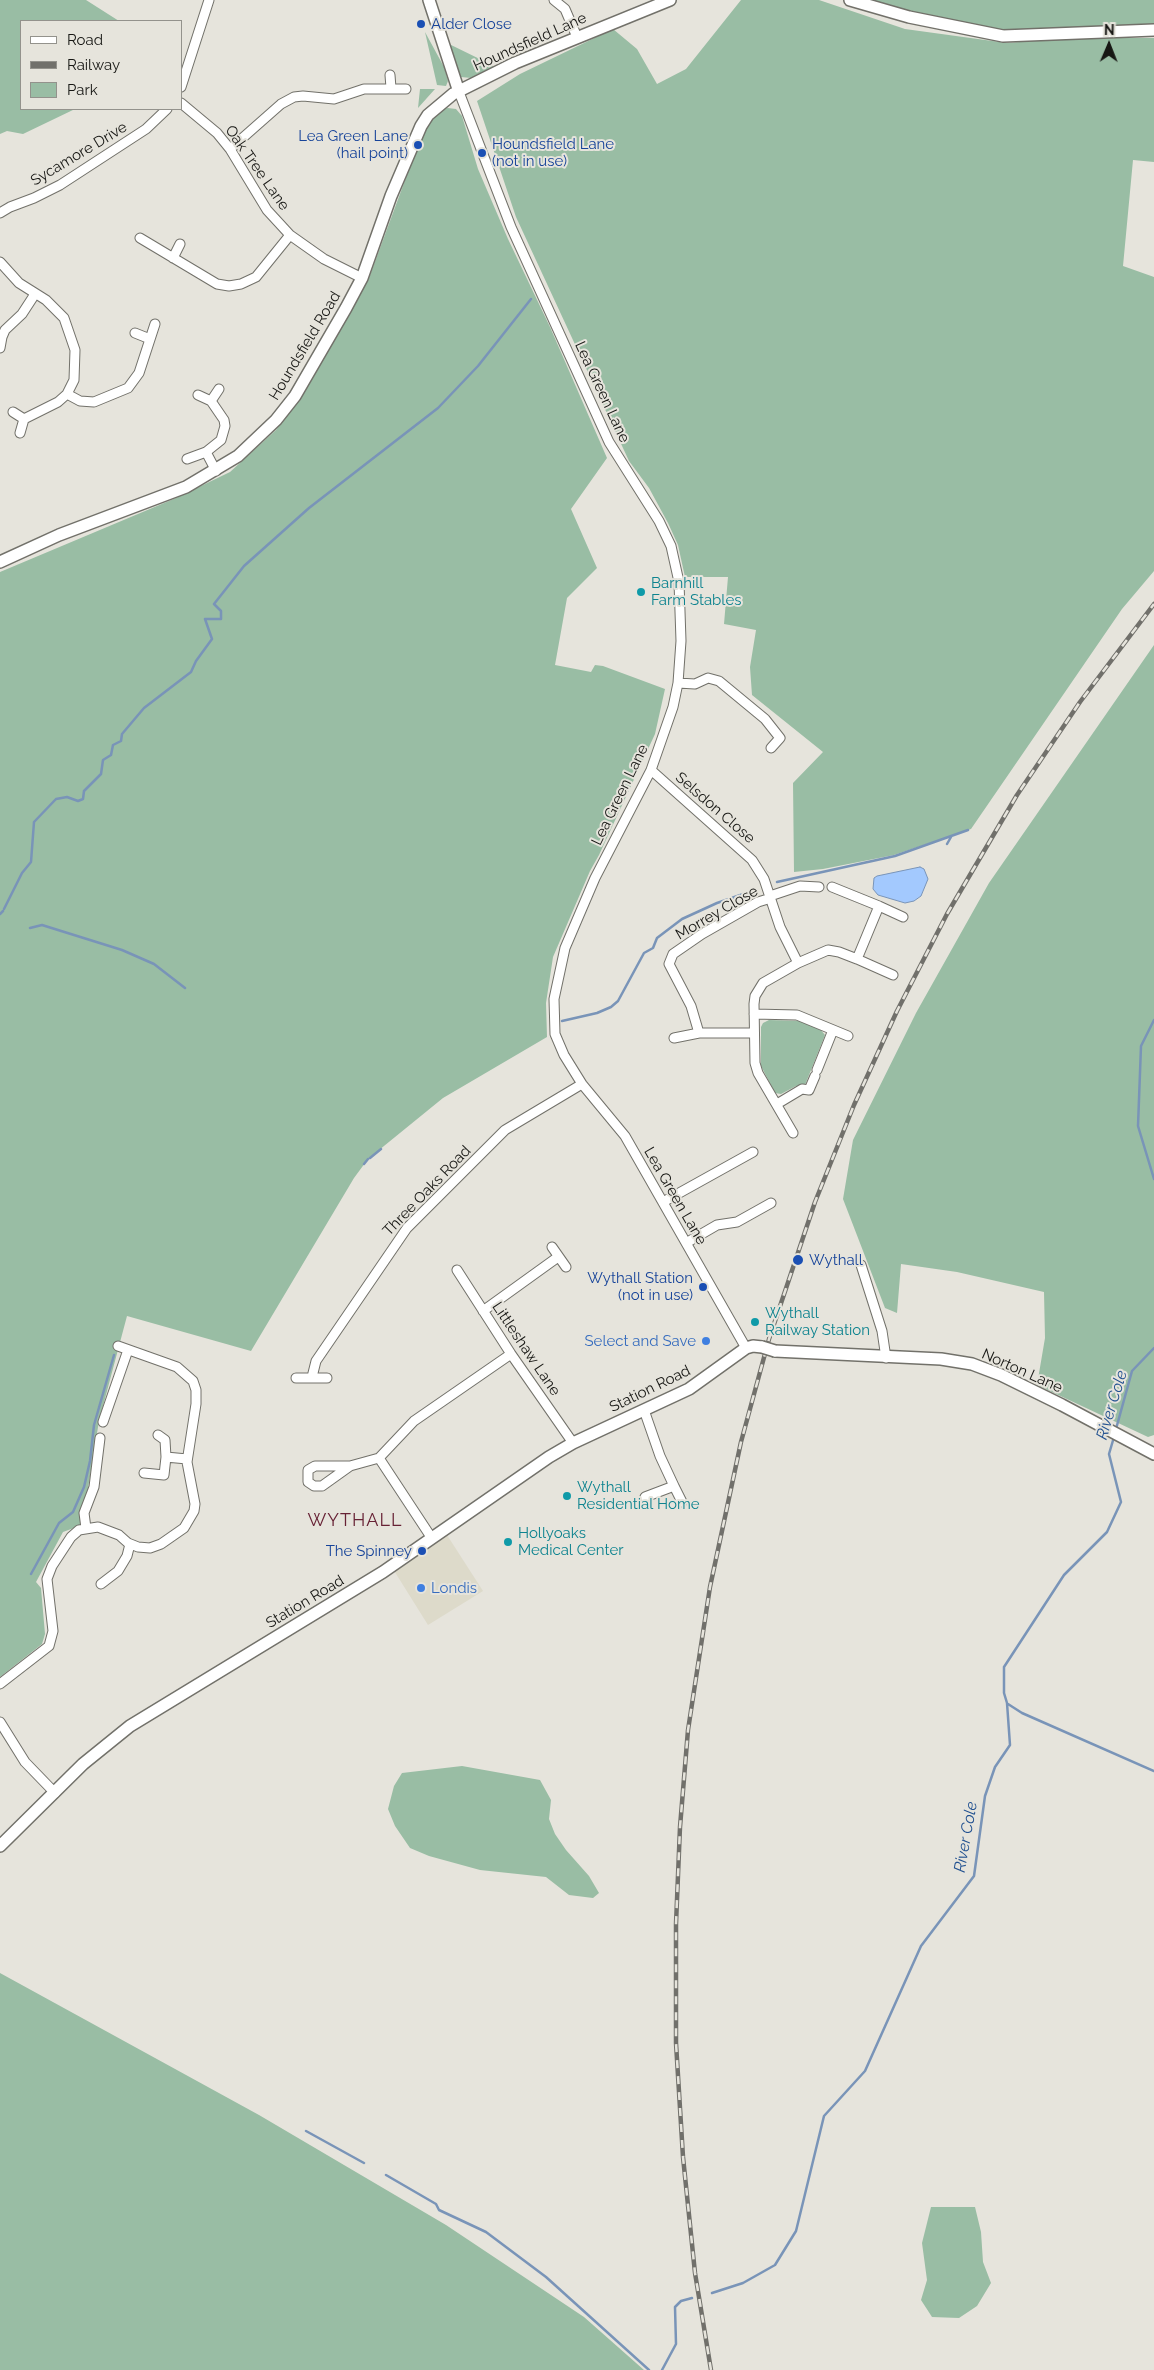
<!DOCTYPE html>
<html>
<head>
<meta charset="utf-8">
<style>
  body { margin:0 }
  #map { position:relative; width:1154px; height:2370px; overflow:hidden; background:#e6e4dc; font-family:Raleway,sans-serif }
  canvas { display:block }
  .legend { position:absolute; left:20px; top:20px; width:162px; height:90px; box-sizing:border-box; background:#e6e4dc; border:1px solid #93928c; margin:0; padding:6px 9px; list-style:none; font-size:15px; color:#171714 }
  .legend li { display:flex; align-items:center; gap:10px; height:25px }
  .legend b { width:25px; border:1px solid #93928c }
  .north { position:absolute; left:1084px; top:20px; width:50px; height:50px; -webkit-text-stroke:4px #e6e4dc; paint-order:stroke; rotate:1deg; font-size:14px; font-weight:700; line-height:20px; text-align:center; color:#171714 }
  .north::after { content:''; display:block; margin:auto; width:18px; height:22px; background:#171714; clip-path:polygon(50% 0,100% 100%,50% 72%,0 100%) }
</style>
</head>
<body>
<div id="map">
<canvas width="1154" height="2370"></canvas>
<ul class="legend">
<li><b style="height:6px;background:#fff"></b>Road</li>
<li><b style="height:6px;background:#71706b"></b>Railway</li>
<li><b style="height:14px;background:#99bda4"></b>Park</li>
</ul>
<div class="north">N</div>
</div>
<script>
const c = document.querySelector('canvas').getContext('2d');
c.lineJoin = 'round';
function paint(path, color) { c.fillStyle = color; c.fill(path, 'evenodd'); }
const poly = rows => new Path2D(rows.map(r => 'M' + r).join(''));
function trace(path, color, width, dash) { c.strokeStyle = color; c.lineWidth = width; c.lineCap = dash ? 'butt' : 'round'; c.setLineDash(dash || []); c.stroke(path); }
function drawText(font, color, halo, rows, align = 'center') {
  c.font = font + ' Raleway,sans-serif'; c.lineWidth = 4; c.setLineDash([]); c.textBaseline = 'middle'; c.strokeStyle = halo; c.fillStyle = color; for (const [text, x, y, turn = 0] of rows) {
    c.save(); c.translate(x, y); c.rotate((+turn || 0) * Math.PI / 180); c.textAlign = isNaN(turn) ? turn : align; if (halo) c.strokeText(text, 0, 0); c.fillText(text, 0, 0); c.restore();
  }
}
paint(poly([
  [447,1535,483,1591,428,1625,393,1569]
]), '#dddaca');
paint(poly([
  [0,0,86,0,119,21,21,21,21,109,75,109,23,134,7,131,0,134],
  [741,0,819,0,905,29,1007,43,1070,38,1154,38,1154,162,1133,160,1123,266,1154,277,1154,571,1122,609,971,829,894,855,823,869,794,872,793,783,823,752,752,695,750,667,756,630,724,624,728,577,685,577,678,545,668,523,649,488,629,461,516,217,477,101,520,74,613,29,637,49,657,84,686,69],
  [870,0,1154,0,1154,25,1004,32,904,11],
  [425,32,444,67,448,81,446,86,437,85],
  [449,44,492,65,493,67,471,78,461,77],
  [420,89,435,89,418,108],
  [448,108,456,109,462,116,478,169,508,239,550,327,607,458,571,509,597,568,567,598,555,665,591,672,595,665,603,666,665,689,655,734,599,855,590,871,553,957,546,1003,547,1037,443,1098,368,1159,354,1178,251,1351,127,1316,99,1421,82,1525,63,1532,36,1582,41,1588,45,1634,42,1644,0,1677,0,572,176,498,230,472,276,430,310,383,369,278,425,126,440,109],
  [1154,645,1154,1435,1148,1437,1037,1385,1045,1338,1044,1292,957,1272,901,1264,897,1313,885,1308,843,1199,853,1140,916,1013,989,883],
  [769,1020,802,1021,820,1029,825,1035,805,1085,796,1086,781,1094,775,1093,761,1066,761,1027,763,1023],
  [462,1766,540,1780,551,1800,549,1819,555,1834,566,1850,589,1876,599,1893,593,1898,569,1895,546,1877,480,1870,429,1856,410,1848,395,1826,388,1809,394,1786,402,1773],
  [0,1973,259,2115,446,2225,584,2317,644,2370,0,2370],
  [931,2207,975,2207,981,2232,983,2262,991,2283,977,2306,959,2318,932,2317,921,2300,927,2280,922,2243]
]), '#99bda4');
const water = poly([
  [920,867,924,869,928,879,921,896,914,901,905,903,878,895,873,889,874,878,877,876,920,867]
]);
paint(water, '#a3c9fe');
trace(water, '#7994b8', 1);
trace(poly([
  [947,844,951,837],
  [777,882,895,856,968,830],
  [4,909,22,873,31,862,34,822,56,799,67,797,78,801,83,799,84,791,101,774,103,760,111,755,113,745,121,741,122,734,144,708,191,672,196,661,212,639,205,619,221,619,221,611,214,604,244,566,309,508,438,408,478,366,531,299],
  [0,914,3,911],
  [30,928,42,925,122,950,154,964,185,988],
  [1154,1020,1141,1046,1138,1126,1154,1179],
  [562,1021,597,1013,611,1007,618,1001,644,953,653,948,657,938,682,919,717,903,752,891],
  [370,1158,381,1149],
  [364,1164,368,1159],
  [1116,1429,1132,1371,1154,1348],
  [31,1574,59,1523,73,1512,84,1487,90,1461,94,1425,114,1355],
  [1008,1704,1022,1713,1154,1771],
  [306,2131,364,2163],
  [386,2175,436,2204,439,2210,486,2232,546,2277,649,2370],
  [712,2293,743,2283,775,2265,796,2231,824,2116,865,2071,921,1946,974,1876,985,1796,995,1767,1010,1745,1007,1703,1004,1693,1004,1667,1064,1575,1107,1532,1121,1502,1109,1454,1114,1437],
  [662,2370,676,2344,675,2307,681,2301,692,2298]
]), '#7994b8', 2.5);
const minor = poly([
  [554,0,565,9,577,37],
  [390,75,391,88],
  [181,87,209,0],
  [459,92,511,227,609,442,659,521,671,546,679,582,681,641,678,683,673,707,651,770,595,878,565,948,554,999,555,1034,564,1055,582,1084,625,1136,746,1348],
  [181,103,217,133,230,149,267,210,290,235,324,259,362,278],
  [230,149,281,104,294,97,303,96,334,99,364,89,406,89],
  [0,213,10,207,34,198,60,185,146,129,167,109],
  [140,238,217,284,229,286,241,284,256,277,290,235],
  [173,258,180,244],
  [0,262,19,283,46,300,64,318,75,350,74,380,67,394,58,402,24,419,20,433],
  [135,333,150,339],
  [0,348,2,337,5,330,22,314,35,294],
  [67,394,80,401,94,402,128,388,139,373,155,324],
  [198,395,211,401,224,420,225,426,221,440,206,452,216,471],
  [211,401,219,389],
  [13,412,24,419],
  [187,459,206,452],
  [678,683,695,684,708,678,719,681,765,719,780,738,771,748],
  [651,770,752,860,764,879,780,927,798,963,763,983,755,996,754,1004,755,1063,758,1073,793,1133],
  [770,896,800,886,819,887],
  [879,906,903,917],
  [857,959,893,975],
  [798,963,828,950,839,952,857,959,879,906,832,887],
  [754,1014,797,1015,848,1036],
  [754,1033,699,1033,691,1006,669,964,673,954,702,934,758,902,771,898],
  [674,1038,699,1033],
  [817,1070,833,1030],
  [777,1104,802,1089,809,1090,815,1076],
  [663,1202,753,1152],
  [686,1243,717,1225,737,1222,771,1203],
  [552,1247,566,1267],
  [861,1265,882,1331,886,1358],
  [457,1270,511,1354,573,1443],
  [483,1311,558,1257],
  [312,1377,316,1361,407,1228,505,1130,582,1084],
  [296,1378,327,1378],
  [644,1410,660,1456,674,1486,645,1497],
  [103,1422,128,1350],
  [158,1435,165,1440,166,1457,187,1459],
  [350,1466,322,1486,314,1486,308,1482,308,1470,315,1466,350,1466,379,1458],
  [144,1473,164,1475,166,1457],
  [674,1486,682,1502],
  [86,1528,84,1513,94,1487,100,1438],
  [431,1537,379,1458,414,1421,511,1354],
  [101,1584,118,1571,127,1556,130,1544],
  [0,1684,49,1646,53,1631,47,1579,52,1566,71,1537,79,1530,98,1527,119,1535,128,1543,138,1547,150,1548,161,1544,184,1528,194,1511,195,1504,187,1462,196,1404,196,1390,193,1381,177,1367,118,1346],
  [0,1722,25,1762,55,1793]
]);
const tertiary = poly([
  [429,0,459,92],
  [850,0,909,17,1003,36,1154,30],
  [0,562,59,535,186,487,238,456,276,420,295,396,346,308,362,278,391,196,421,126,428,115,453,94,515,63,670,0],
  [775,1351,941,1359,972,1364,1001,1375,1062,1405,1154,1454],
  [0,1846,83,1764,130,1726,383,1572,549,1457,573,1443,689,1389,746,1348,753,1346,762,1347]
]);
trace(minor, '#72716a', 11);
trace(tertiary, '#72716a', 14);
trace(minor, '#fff', 9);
trace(tertiary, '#fff', 11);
const rail = poly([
  [711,2370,695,2273,683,2157,676,2043,676,1924,680,1827,688,1730,710,1587,741,1442,769,1339,815,1202,854,1105,897,1011,947,914,1017,795,1080,702,1154,604]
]);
trace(rail, '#71706b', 4.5);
trace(rail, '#e6e4dc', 2.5, [8]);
const tertiaryBridge = poly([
  [762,1347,775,1351]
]);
trace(tertiaryBridge, '#72716a', 14, []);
trace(tertiaryBridge, '#fff', 11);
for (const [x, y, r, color] of [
  [421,24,5,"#1a4fb4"],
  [418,145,5,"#1a4fb4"],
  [482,153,5,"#1a4fb4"],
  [641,592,5,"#0f9aa8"],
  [798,1260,6,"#1a4fb4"],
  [703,1287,5,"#1a4fb4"],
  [755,1322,5,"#0f9aa8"],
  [706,1341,5,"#3f7fe0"],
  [567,1496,5,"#0f9aa8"],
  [508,1542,5,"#0f9aa8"],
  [422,1551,5,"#1a4fb4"],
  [421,1588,5,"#3f7fe0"]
]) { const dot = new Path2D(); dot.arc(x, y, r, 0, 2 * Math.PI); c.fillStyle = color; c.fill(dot); trace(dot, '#e6e4dc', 2); }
drawText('15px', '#164399', '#e6e4dc', [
  ["Alder Close",431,24],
  ["Lea Green Lane",408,136,"right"],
  ["(hail point)",408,153,"right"],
  ["Houndsfield Lane",492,144],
  ["(not in use)",492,161],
  ["Wythall",809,1260],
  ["Wythall Station",693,1278,"right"],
  ["(not in use)",693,1295,"right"],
  ["The Spinney",412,1551,"right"]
], 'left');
drawText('15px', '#171714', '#e6e4dc', [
  ["Houndsfield Lane",530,42,-24],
  ["Sycamore Drive",79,154,-31],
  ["Oak Tree Lane",257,168,55],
  ["Houndsfield Road",305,346,-59],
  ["Lea Green Lane",602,392,65],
  ["Lea Green Lane",620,795,-64],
  ["Selsdon Close",715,808,41],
  ["Morrey Close",717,913,-30],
  ["Three Oaks Road",427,1191,-46],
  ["Lea Green Lane",675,1196,60],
  ["Littleshaw Lane",526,1349,56],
  ["Norton Lane",1022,1371,24],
  ["Station Road",650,1389,-26],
  ["Station Road",305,1602,-31]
]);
drawText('15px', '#0d838f', '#e6e4dc', [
  ["Barnhill",651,583],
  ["Farm Stables",651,600],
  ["Wythall",765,1313],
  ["Railway Station",765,1330],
  ["Wythall",577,1487],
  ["Residential Home",577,1504],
  ["Hollyoaks",518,1533],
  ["Medical Center",518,1550]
], 'left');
drawText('15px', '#366cbe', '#e6e4dc', [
  ["Select and Save",696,1341],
  ["Londis",431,1588,"left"]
], 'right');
drawText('italic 16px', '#225190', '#e6e4dc', [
  ["River Cole",1112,1405,-73],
  ["River Cole",966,1837,-80]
]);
c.letterSpacing = '1px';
drawText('18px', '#672235', '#e6e4dc', [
  ["WYTHALL",355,1521]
]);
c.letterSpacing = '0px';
</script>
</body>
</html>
